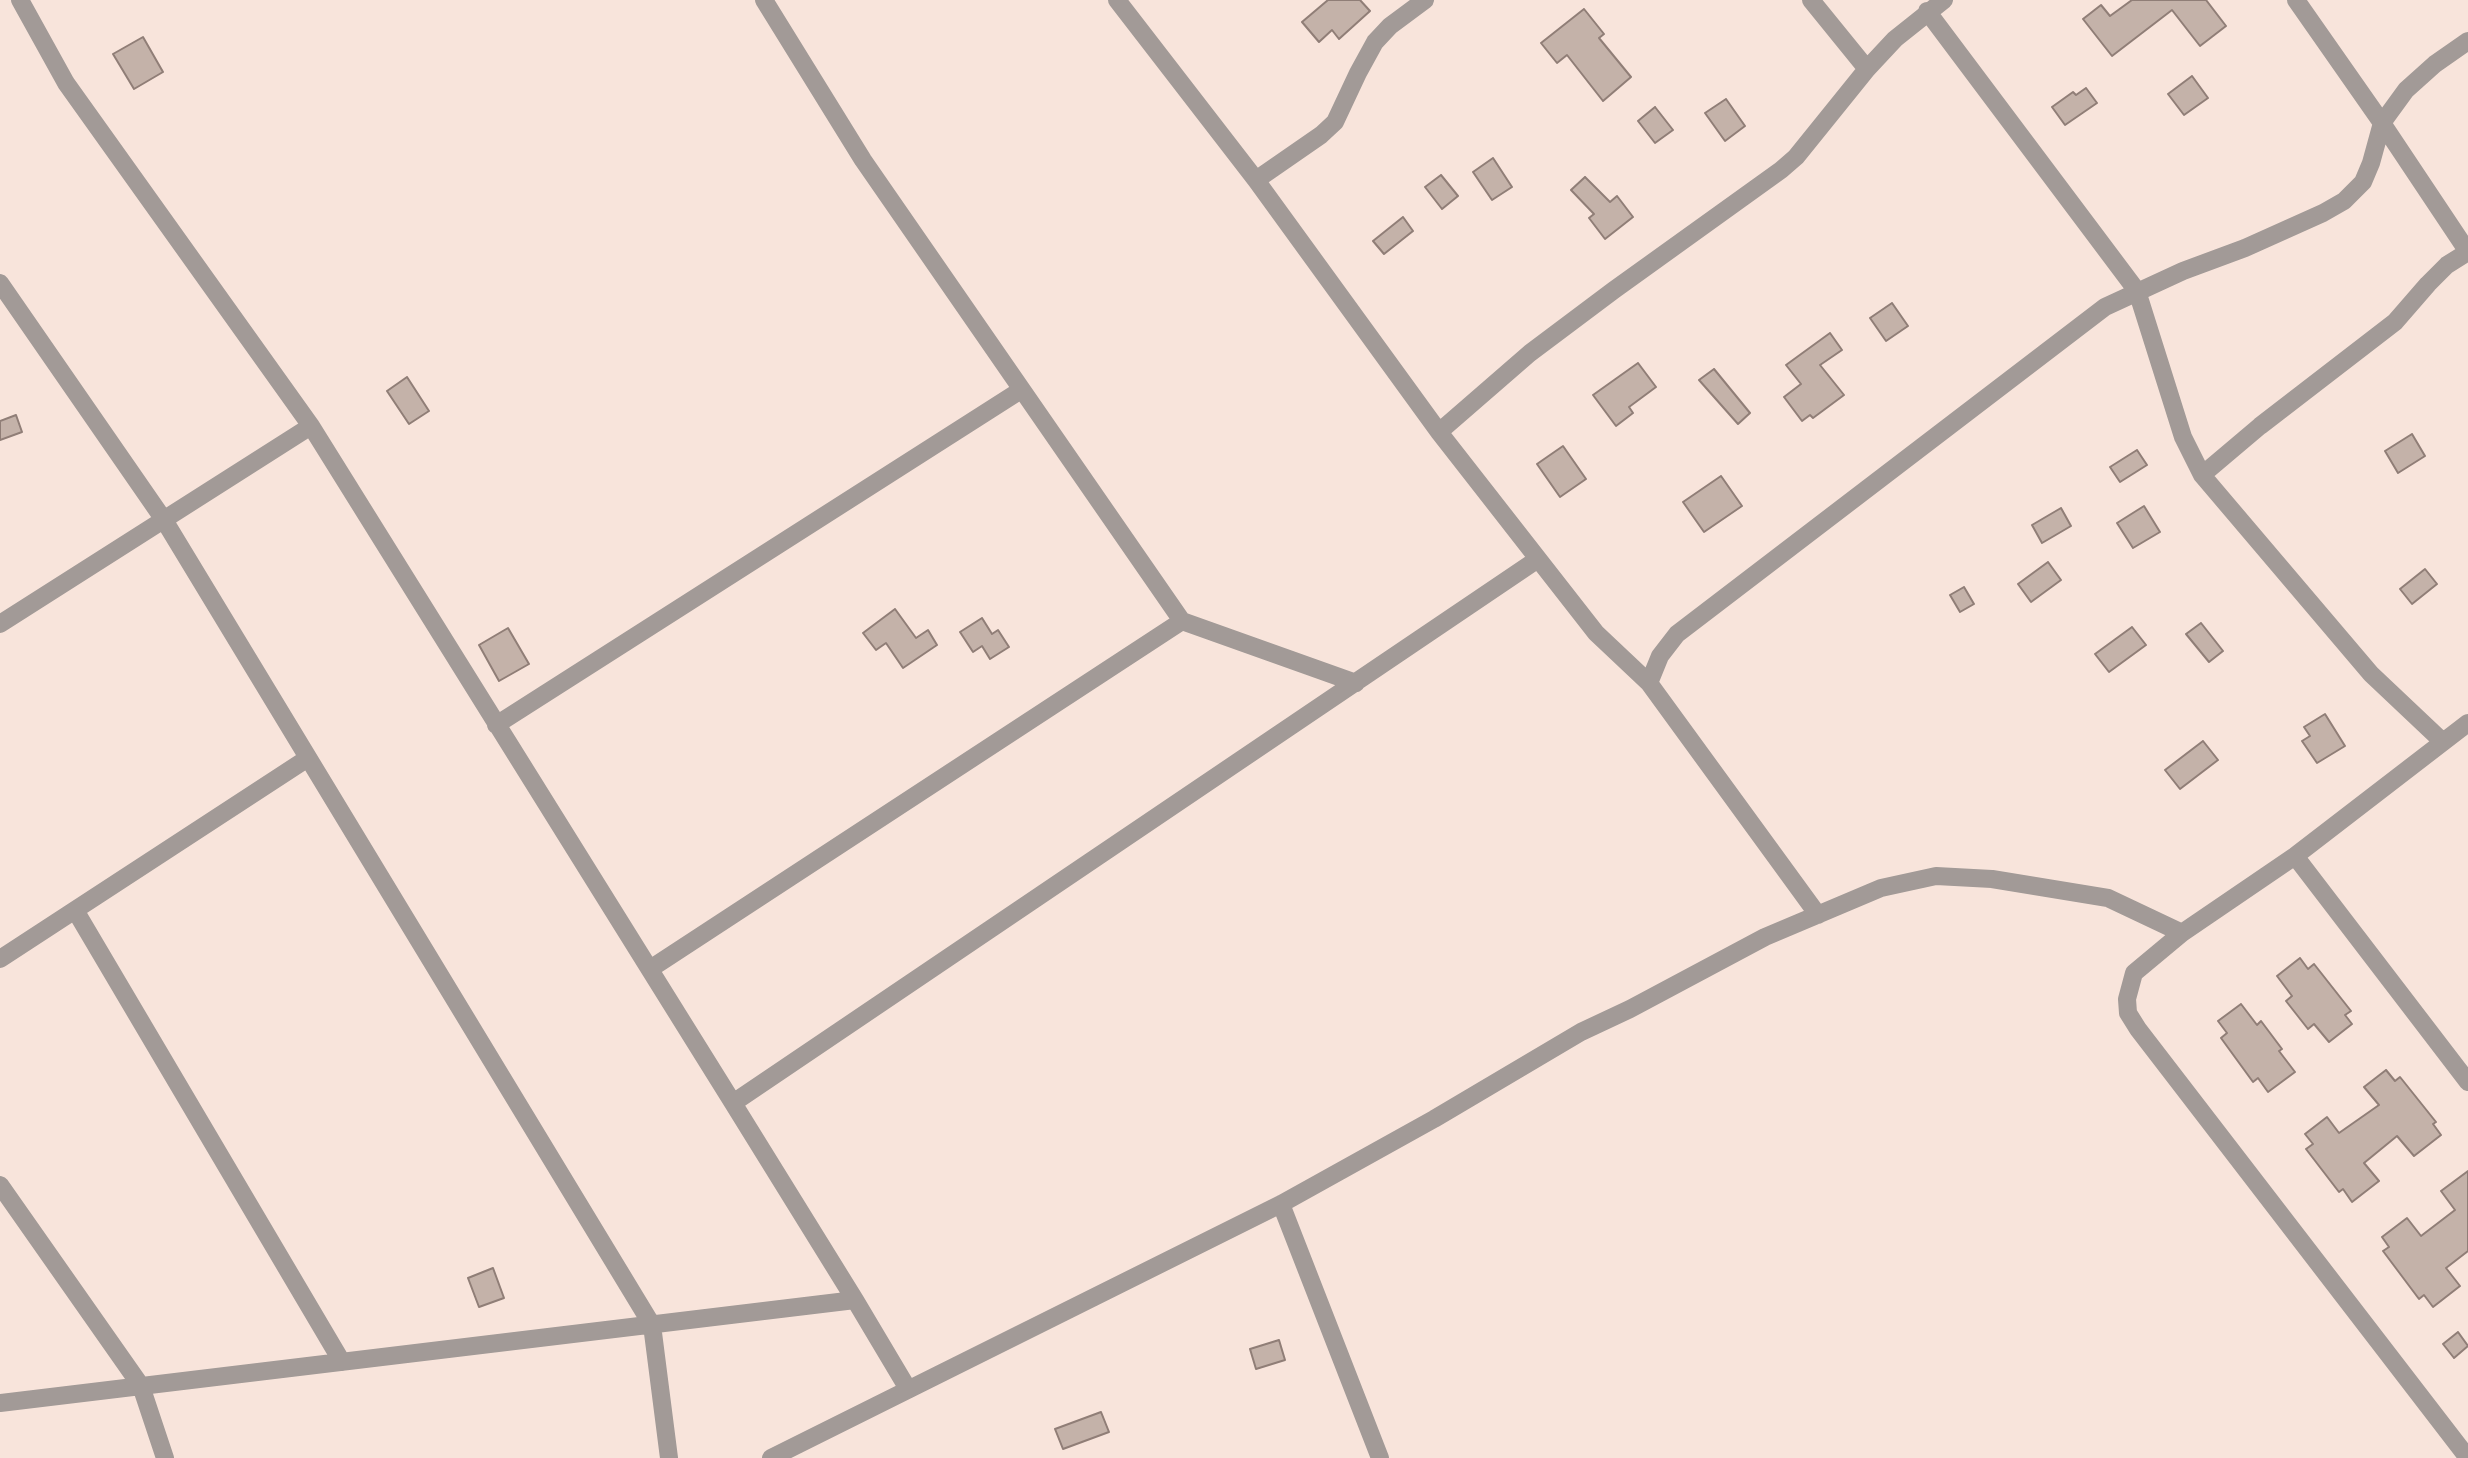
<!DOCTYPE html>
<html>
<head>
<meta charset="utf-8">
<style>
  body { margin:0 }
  canvas { display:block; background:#f8e4db }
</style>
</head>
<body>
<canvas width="2468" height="1458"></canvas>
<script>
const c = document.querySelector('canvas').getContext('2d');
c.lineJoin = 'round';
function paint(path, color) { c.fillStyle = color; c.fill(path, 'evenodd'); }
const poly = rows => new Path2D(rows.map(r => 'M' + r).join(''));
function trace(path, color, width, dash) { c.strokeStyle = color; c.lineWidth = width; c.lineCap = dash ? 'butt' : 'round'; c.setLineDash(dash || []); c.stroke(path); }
const building = poly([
  [1328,0,1360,0,1370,11,1339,39,1332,30,1319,42,1302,22,1328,0],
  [2132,0,2206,0,2226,26,2200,46,2172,10,2112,56,2083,19,2101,5,2110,16,2132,0],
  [1584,9,1604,34,1599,38,1631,77,1603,101,1567,55,1557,63,1541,43,1584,9],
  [143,37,163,72,134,89,113,54,143,37],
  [2192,76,2208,98,2184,115,2168,94,2192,76],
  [2086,88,2097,103,2065,125,2052,107,2073,92,2076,95,2086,88],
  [1726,99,1745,126,1725,141,1705,113,1726,99],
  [1655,107,1673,130,1655,143,1638,121,1655,107],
  [1493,158,1512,187,1492,200,1473,172,1493,158],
  [1441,175,1458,196,1442,209,1425,187,1441,175],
  [1585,177,1610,202,1617,196,1633,217,1605,239,1589,218,1594,214,1571,190,1585,177],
  [1403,217,1413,231,1384,254,1373,241,1403,217],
  [1892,303,1908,326,1886,341,1870,318,1892,303],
  [1830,333,1842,350,1820,365,1844,395,1813,418,1810,415,1802,421,1784,397,1801,384,1786,365,1830,333],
  [1638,363,1656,387,1629,407,1633,413,1616,426,1593,395,1638,363],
  [1714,369,1750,413,1738,424,1699,380,1714,369],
  [407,377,429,411,409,424,387,391,407,377],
  [16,415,22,432,0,440,0,421,16,415],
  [2412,434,2425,456,2398,473,2385,451,2412,434],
  [1563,446,1586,479,1560,497,1537,464,1563,446],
  [2137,450,2147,465,2120,482,2110,467,2137,450],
  [1721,476,1742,506,1704,532,1683,502,1721,476],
  [2144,506,2160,532,2133,548,2117,523,2144,506],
  [2061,508,2071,526,2042,543,2032,525,2061,508],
  [2048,562,2061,580,2031,602,2018,584,2048,562],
  [2425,569,2437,584,2412,604,2400,589,2425,569],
  [1964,587,1974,604,1960,612,1950,595,1964,587],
  [895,609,916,638,928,630,937,645,903,668,886,643,876,650,863,633,895,609],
  [982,618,992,634,998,630,1009,647,990,659,982,646,973,652,960,632,982,618],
  [2201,623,2223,651,2209,662,2186,634,2201,623],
  [2132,627,2146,645,2109,672,2095,654,2132,627],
  [508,628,529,664,499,681,479,645,508,628],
  [2325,714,2345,746,2317,763,2302,741,2310,736,2304,727,2325,714],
  [2203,741,2218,760,2180,789,2165,770,2203,741],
  [2300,958,2308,969,2314,964,2351,1011,2345,1015,2352,1024,2329,1042,2314,1024,2308,1029,2286,1001,2292,996,2277,976,2300,958],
  [2241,1004,2257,1025,2261,1021,2282,1049,2279,1051,2295,1072,2268,1092,2258,1078,2253,1082,2221,1038,2227,1033,2218,1021,2241,1004],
  [2386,1070,2395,1081,2400,1077,2436,1122,2433,1124,2441,1135,2414,1156,2397,1136,2364,1163,2379,1181,2352,1202,2343,1189,2339,1192,2306,1149,2313,1144,2305,1134,2327,1117,2339,1133,2379,1105,2364,1087,2386,1070],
  [2468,1171,2468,1251,2446,1268,2460,1286,2433,1307,2424,1295,2419,1299,2383,1251,2389,1247,2382,1237,2407,1218,2421,1236,2455,1210,2441,1191,2468,1171],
  [493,1268,504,1298,479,1307,468,1278,493,1268],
  [2458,1332,2468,1346,2454,1358,2443,1344,2458,1332],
  [1279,1340,1285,1360,1256,1369,1250,1349,1279,1340],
  [1101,1412,1109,1432,1063,1449,1055,1429,1101,1412]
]);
paint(building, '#c4b2a9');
trace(building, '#907e77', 2);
trace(poly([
  [20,0,66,83,311,426,733,1103,855,1300,908,1389],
  [764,0,863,160,1182,621,1356,683],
  [1117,0,1256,180,1439,432,1596,633,1649,683,1818,915],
  [1811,0,1867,69],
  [2296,0,2382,123,2468,252],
  [1927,11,2137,291,2183,437,2202,475,2371,674,2443,742],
  [1256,180,1321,135,1335,122,1358,73,1375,42,1390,26,1425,0],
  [0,283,164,520,652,1325,669,1458],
  [1439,432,1530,353,1614,290,1781,170,1796,157,1867,69,1895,39,1944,0],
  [2202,475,2260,426,2395,322,2428,284,2447,265,2468,252],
  [0,624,311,426],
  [1649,683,1660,656,1677,634,2105,307,2183,271,2245,248,2323,213,2344,201,2363,182,2371,163,2382,123,2406,90,2435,64,2468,41],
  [2468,723,2295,856,2182,933,2134,973,2127,999,2128,1013,2138,1029,2468,1458],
  [496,725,1021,390],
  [2295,856,2468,1082],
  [75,910,342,1362],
  [0,959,308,758],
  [650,969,1182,621],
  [733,1103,1538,559],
  [0,1185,141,1386,165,1458],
  [1281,1204,1380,1458],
  [0,1403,855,1300],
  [771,1458,1281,1204,1434,1119,1581,1032,1630,1009,1765,937,1881,888,1936,876,1992,879,2108,898,2182,933]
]), '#a29a97', 18);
</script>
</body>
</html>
